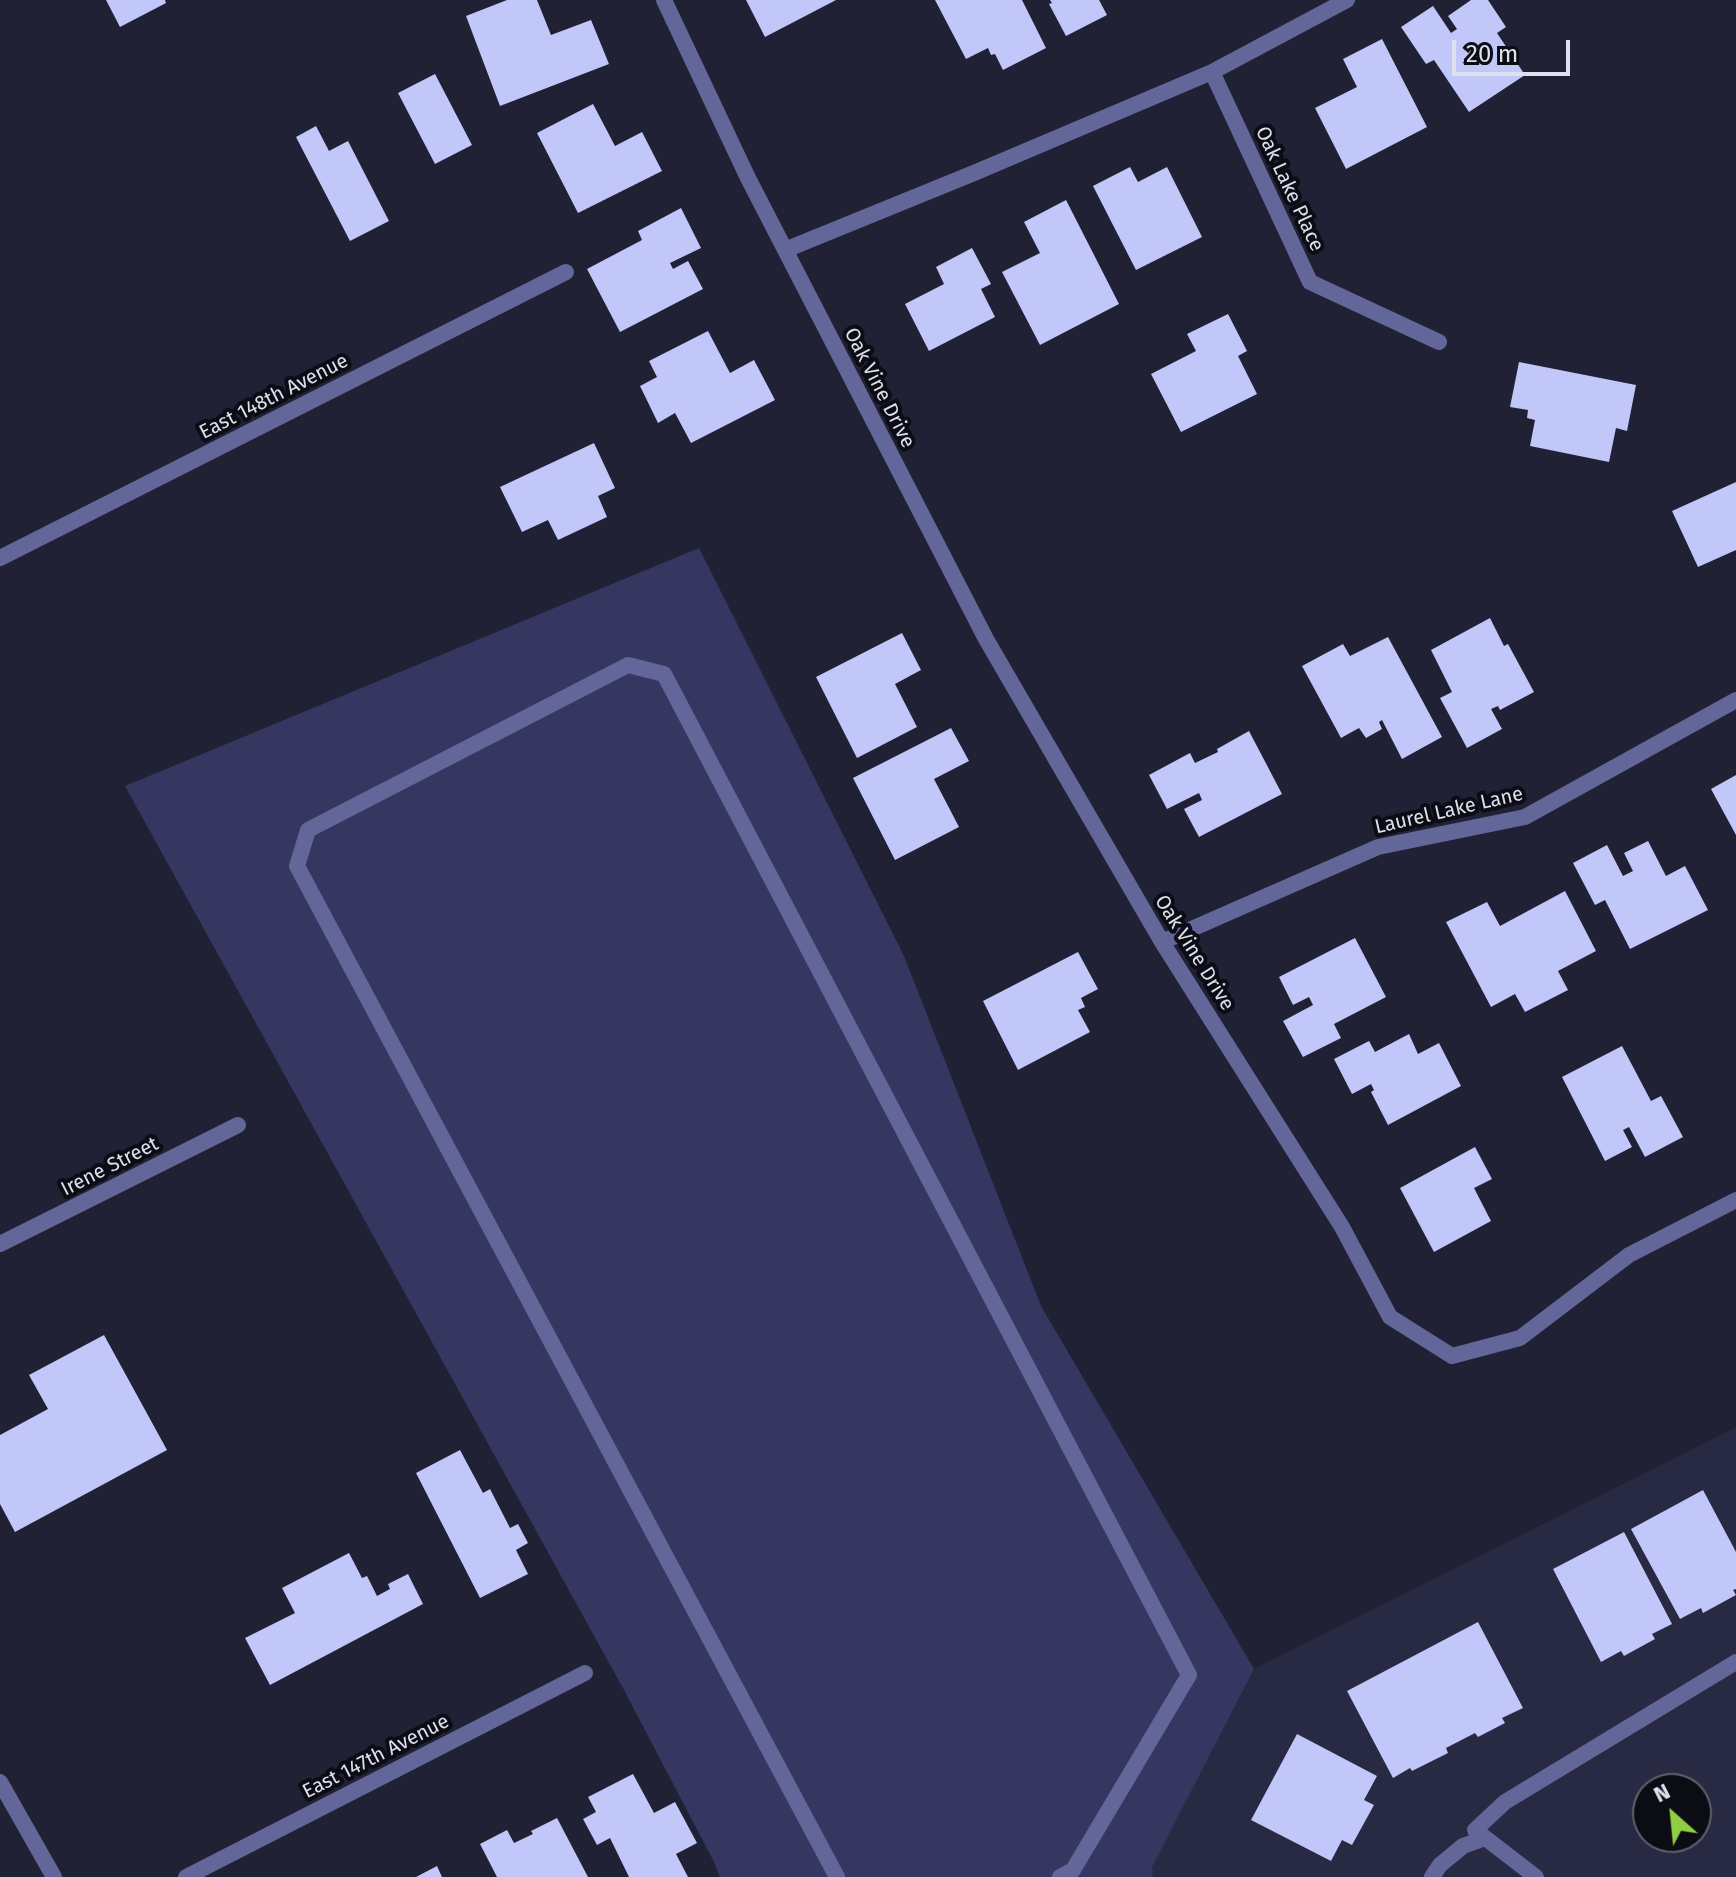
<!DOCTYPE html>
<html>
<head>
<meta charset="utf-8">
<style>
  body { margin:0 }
  #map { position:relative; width:1736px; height:1877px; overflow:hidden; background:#202135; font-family:"Fira Sans",sans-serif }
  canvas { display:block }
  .north { position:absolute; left:1632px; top:1773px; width:80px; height:80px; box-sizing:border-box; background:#0b0c14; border:2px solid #5f616b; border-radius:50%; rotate:333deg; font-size:22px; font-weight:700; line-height:32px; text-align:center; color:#dee0ed }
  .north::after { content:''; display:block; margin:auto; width:28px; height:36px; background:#8fcd42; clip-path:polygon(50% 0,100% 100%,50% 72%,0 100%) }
  .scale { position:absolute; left:1452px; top:40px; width:118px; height:36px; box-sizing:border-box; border:4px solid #dee0ed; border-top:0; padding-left:10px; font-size:24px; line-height:28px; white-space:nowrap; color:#dee0ed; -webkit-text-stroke:6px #0b0c14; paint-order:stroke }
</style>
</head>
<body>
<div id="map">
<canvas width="1736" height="1877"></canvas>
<div class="north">N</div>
<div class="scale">20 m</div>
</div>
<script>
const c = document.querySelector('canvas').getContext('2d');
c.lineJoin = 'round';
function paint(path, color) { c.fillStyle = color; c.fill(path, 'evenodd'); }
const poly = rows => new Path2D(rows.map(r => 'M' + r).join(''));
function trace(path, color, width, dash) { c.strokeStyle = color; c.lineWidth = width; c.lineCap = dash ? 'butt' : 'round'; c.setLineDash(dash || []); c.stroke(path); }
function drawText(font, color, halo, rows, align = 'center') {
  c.font = font + ' "Fira Sans",sans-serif'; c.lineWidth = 8; c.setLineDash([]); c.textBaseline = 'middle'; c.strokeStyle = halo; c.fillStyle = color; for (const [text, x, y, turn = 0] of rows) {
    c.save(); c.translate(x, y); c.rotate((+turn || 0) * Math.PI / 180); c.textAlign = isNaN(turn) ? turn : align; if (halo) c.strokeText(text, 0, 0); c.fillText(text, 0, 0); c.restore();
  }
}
paint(poly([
  [1736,1427,1736,1877,1153,1877,1151,1867,1254,1669],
  [1648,1789,1696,1789,1696,1837,1648,1837]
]), '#282943');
paint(poly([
  [699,548,904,956,1041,1306,1254,1669,1152,1867,1153,1877,720,1877,714,1862,624,1690,125,786]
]), '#363761');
paint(poly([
  [106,0,165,0,166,3,120,27],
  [507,0,537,0,551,35,591,20,609,64,500,106,466,16],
  [746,0,836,0,765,37],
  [935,0,1022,0,1046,48,1003,70,995,54,991,55,988,48,966,59],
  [1050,0,1099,0,1107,15,1066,36,1049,4,1052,3],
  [1471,0,1488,0,1506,27,1497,33,1525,75,1469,112,1434,60,1426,64,1401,27,1433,6,1451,33,1457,29,1448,16],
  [1382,39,1427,127,1346,169,1315,108,1357,87,1343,59],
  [435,74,472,145,435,164,398,93],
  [593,104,615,146,642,132,662,171,578,213,537,133],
  [316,126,329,151,348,141,389,221,350,241,296,137],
  [1130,167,1138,182,1167,167,1202,237,1136,270,1093,186],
  [1066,200,1119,304,1040,345,1002,272,1040,253,1024,222],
  [681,208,701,248,670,263,673,269,688,261,703,289,620,332,587,269,642,240,638,231],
  [972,248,991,284,981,289,995,317,929,351,905,304,944,284,936,267],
  [1228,314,1247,351,1238,356,1257,394,1181,432,1151,374,1196,351,1187,334],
  [708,331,730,373,754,360,775,400,691,443,675,413,658,423,640,386,657,377,649,361],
  [1519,362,1636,385,1627,431,1616,428,1609,462,1530,446,1535,420,1527,418,1528,410,1510,407],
  [594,443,615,488,598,496,607,517,558,540,548,520,522,532,500,487],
  [1736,482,1736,550,1698,567,1672,511],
  [1490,618,1504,646,1508,644,1534,692,1500,710,1498,706,1491,709,1502,729,1467,748,1440,698,1452,692,1431,650],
  [902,633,921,670,895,684,917,727,857,758,816,677],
  [1388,637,1442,737,1402,759,1382,720,1379,722,1382,729,1366,738,1359,728,1341,738,1302,666,1343,644,1350,656],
  [951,728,969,761,934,779,959,827,895,860,853,778],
  [1249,731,1282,794,1199,837,1184,809,1202,800,1199,793,1167,809,1149,775,1190,753,1195,763,1218,752,1217,749],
  [1736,775,1736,835,1711,789],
  [1648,841,1666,876,1685,866,1708,910,1630,949,1605,900,1595,905,1573,863,1607,845,1623,876,1633,871,1624,853],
  [1565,891,1596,951,1558,971,1568,990,1525,1012,1515,994,1491,1007,1446,922,1487,902,1500,926],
  [1355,938,1386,997,1334,1024,1341,1038,1303,1057,1283,1021,1313,1005,1309,997,1293,1005,1279,977],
  [1078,952,1098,989,1081,998,1085,1007,1078,1010,1090,1032,1018,1070,983,1001],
  [1409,1034,1418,1054,1439,1043,1461,1086,1388,1125,1371,1092,1374,1090,1371,1084,1352,1094,1334,1059,1369,1041,1375,1052],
  [1622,1046,1651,1101,1661,1096,1683,1137,1645,1157,1629,1127,1623,1130,1632,1147,1605,1161,1562,1077],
  [1475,1147,1492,1179,1474,1188,1491,1221,1434,1252,1400,1188],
  [104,1335,167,1450,15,1532,0,1504,0,1435,48,1409,29,1375],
  [460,1450,483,1493,490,1489,510,1528,518,1524,528,1543,516,1550,528,1574,480,1598,416,1473],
  [1703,1490,1736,1552,1736,1589,1733,1590,1736,1595,1703,1613,1701,1608,1680,1619,1631,1529],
  [1624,1532,1672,1624,1652,1634,1655,1639,1624,1656,1621,1651,1601,1662,1553,1569],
  [349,1553,362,1578,367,1576,377,1596,390,1589,388,1584,408,1574,423,1604,270,1685,245,1638,295,1613,282,1588],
  [1478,1622,1523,1708,1502,1718,1505,1723,1478,1737,1475,1733,1446,1748,1448,1753,1412,1771,1410,1768,1393,1778,1347,1691],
  [1297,1734,1377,1776,1364,1800,1374,1805,1352,1845,1342,1840,1331,1861,1251,1820],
  [633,1774,654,1813,675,1802,697,1843,676,1854,688,1877,629,1877,610,1838,597,1845,583,1819,596,1812,588,1797],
  [557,1818,588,1877,497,1877,480,1844,507,1830,514,1843,533,1834,531,1831],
  [437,1866,442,1877,416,1877]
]), '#c2c7f9');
trace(poly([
  [1432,1877,1440,1865,1463,1846,1485,1838],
  [1536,1877,1475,1830,1505,1802,1736,1662]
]), '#636699', 16);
trace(poly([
  [664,0,748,178,986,639,1162,942,1342,1227,1390,1317,1452,1356,1520,1338,1629,1255,1736,1200],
  [1212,72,1310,282,1439,342],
  [785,250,974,173,1212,72,1347,0],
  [0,558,566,272],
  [1162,942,1378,847,1525,817,1736,700],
  [0,1244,238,1125],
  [0,1782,54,1877],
  [186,1877,585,1673],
  [837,1877,297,866,308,830,628,665,664,674,1189,1675,1073,1870,1060,1877]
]), '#636699', 16);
drawText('20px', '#dee0ed', '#0b0c14', [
  ["Oak Lake Place",1289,189,65],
  ["Oak Vine Drive",879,388,63],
  ["East 148th Avenue",274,397,-27],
  ["Laurel Lake Lane",1449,811,-13],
  ["Oak Vine Drive",1194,953,58],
  ["Irene Street",110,1167,-27],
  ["East 147th Avenue",376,1757,-27]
]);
</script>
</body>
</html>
